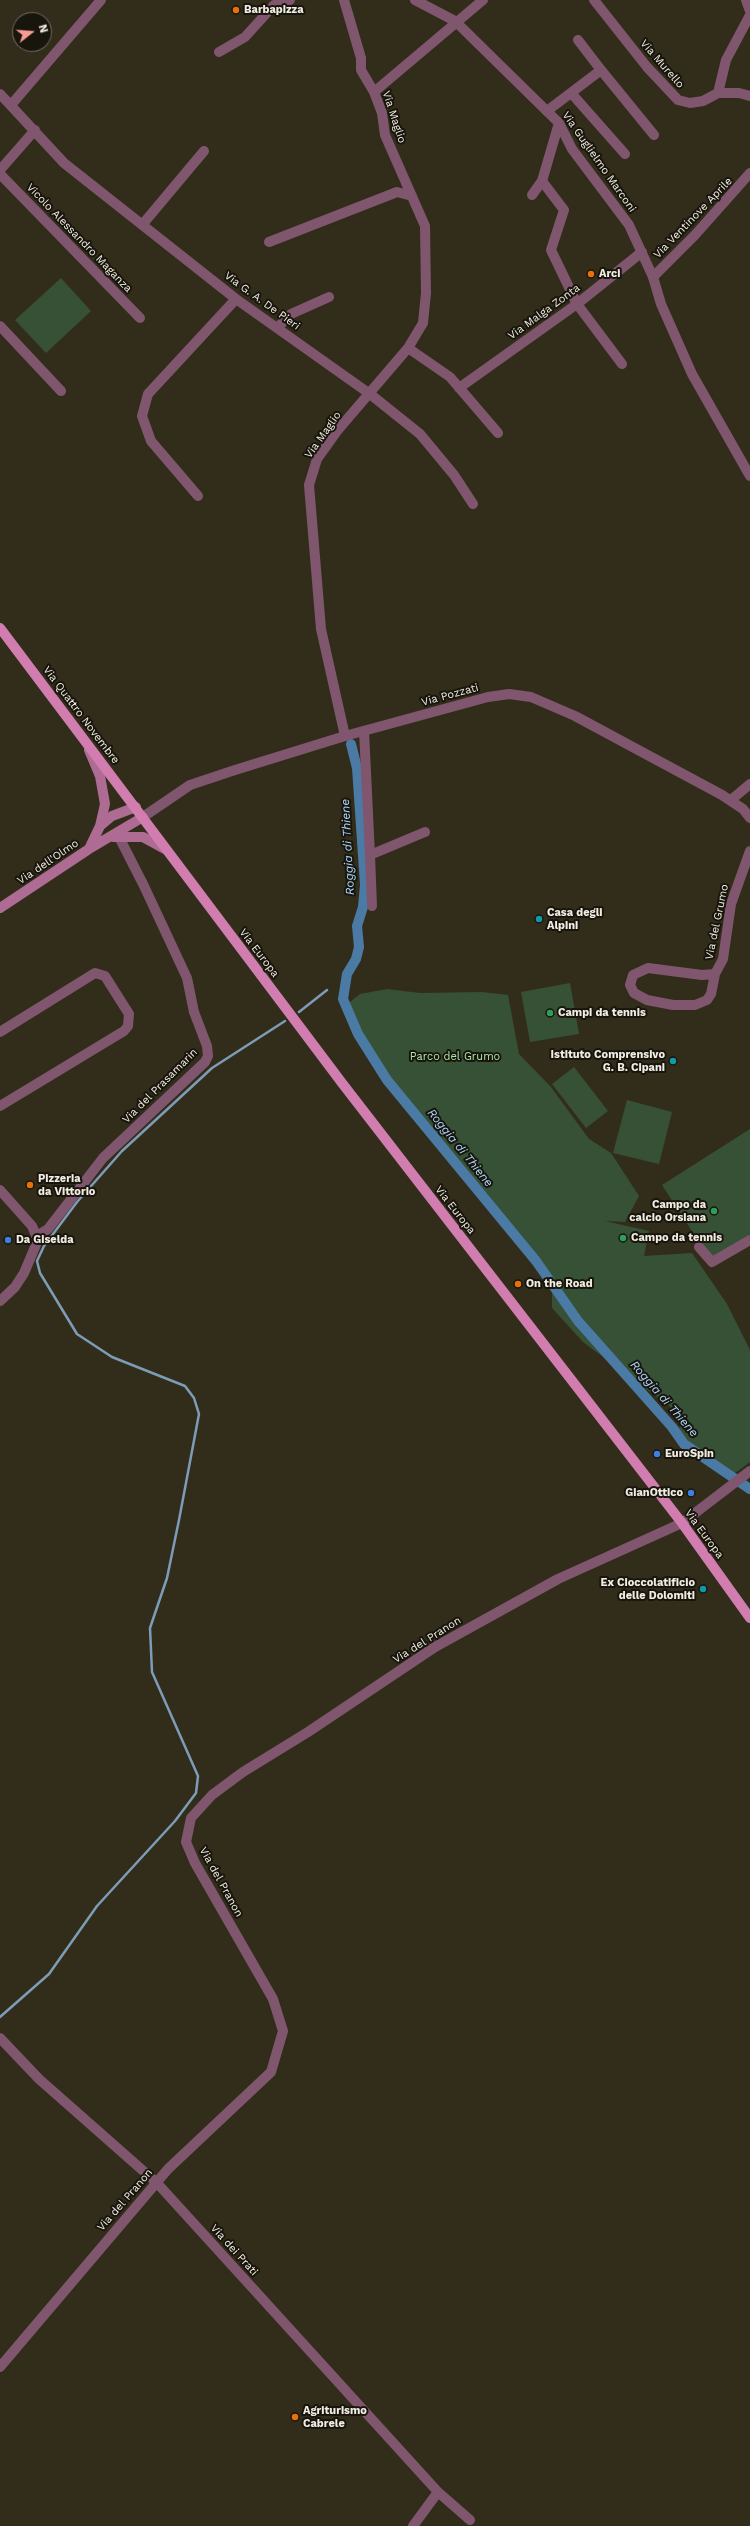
<!DOCTYPE html>
<html>
<head>
<meta charset="utf-8">
<style>
  body { margin:0 }
  #map { position:relative; width:750px; height:2526px; overflow:hidden; background:#322d1a; font-family:"Work Sans",sans-serif }
  canvas { display:block }
  .north { position:absolute; left:12px; top:12px; width:40px; height:40px; box-sizing:border-box; background:#18150d; border:1px solid #6f6b62; border-radius:50%; rotate:73deg; font-size:11px; font-weight:700; line-height:16px; text-align:center; color:#f1ede2 }
  .north::after { content:''; display:block; margin:auto; width:14px; height:18px; background:#f59c94; clip-path:polygon(50% 0,100% 100%,50% 72%,0 100%) }
</style>
</head>
<body>
<div id="map">
<canvas width="750" height="2526"></canvas>
<div class="north">N</div>
</div>
<script>
const c = document.querySelector('canvas').getContext('2d');
c.lineJoin = 'round';
function paint(path, color) { c.fillStyle = color; c.fill(path, 'evenodd'); }
const poly = rows => new Path2D(rows.map(r => 'M' + r).join(''));
function trace(path, color, width, dash) { c.strokeStyle = color; c.lineWidth = width; c.lineCap = dash ? 'butt' : 'round'; c.setLineDash(dash || []); c.stroke(path); }
function drawText(font, color, halo, rows, align = 'center') {
  c.font = font + ' "Work Sans",sans-serif'; c.lineWidth = 4; c.setLineDash([]); c.textBaseline = 'middle'; c.strokeStyle = halo; c.fillStyle = color; for (const [text, x, y, turn = 0] of rows) {
    c.save(); c.translate(x, y); c.rotate((+turn || 0) * Math.PI / 180); c.textAlign = isNaN(turn) ? turn : align; if (halo) c.strokeText(text, 0, 0); c.fillText(text, 0, 0); c.restore();
  }
}
paint(poly([
  [61,278,91,311,46,353,15,320],
  [570,983,579,1034,530,1042,521,992],
  [387,989,420,993,482,992,508,995,519,1054,551,1087,589,1139,611,1153,639,1196,625,1222,605,1221,649,1231,644,1256,692,1253,727,1304,750,1350,750,1462,727,1479,704,1455,679,1436,680,1414,583,1342,552,1308,552,1280,462,1164,452,1163,418,1111,401,1096,369,1049,346,1005,360,994],
  [574,1067,608,1111,586,1128,552,1084],
  [627,1100,672,1112,659,1164,613,1153],
  [750,1129,750,1236,712,1262,662,1185]
]), '#375136');
trace(poly([
  [299,1012,327,990],
  [0,2017,49,1974,97,1906,175,1821,196,1793,198,1776,152,1672,150,1628,167,1578,179,1520,199,1414,194,1398,185,1386,112,1357,77,1334,40,1273,37,1261,44,1246,77,1202,122,1151,212,1068,285,1021]
]), '#7d9cb7', 2.5);
trace(poly([
  [351,744,357,768,365,885,363,907,357,926,359,947,356,959,347,974,343,999,358,1034,387,1080,536,1261,578,1321,672,1427,684,1444,750,1489]
]), '#4b7aa5', 10);
trace(poly([
  [344,0,361,58,361,70,374,92,382,113,385,135,425,226,426,293,423,323,408,348,337,431,317,459,309,485,321,629,345,736],
  [594,0,647,67,678,100,690,103,703,101,718,93,726,60,750,15],
  [746,0,750,11],
  [578,40,601,70],
  [219,52,245,37,274,5,290,0],
  [374,92,483,0],
  [718,93,739,93,750,96],
  [0,94,64,163,236,299,370,394,420,434,454,475,473,504],
  [572,94,625,154],
  [11,105,101,0],
  [547,111,601,70,654,135],
  [0,170,35,130],
  [0,174,140,318],
  [542,181,564,210,551,250,577,304,622,364],
  [142,225,204,151],
  [269,242,397,192,412,196],
  [653,277,695,235,750,173],
  [0,326,61,391],
  [277,328,291,314,329,297],
  [408,348,450,377,498,433],
  [459,388,577,304,642,252],
  [198,496,151,441,142,416,148,394,236,299],
  [364,731,370,855,425,832],
  [731,800,750,784],
  [370,855,372,906],
  [715,974,702,975,648,968,633,975,630,985,634,993,647,1000,673,1005,695,1005,707,1000,711,994,715,974,723,959,731,904,750,851],
  [0,1032,95,973,105,976,129,1014,128,1026,124,1031,0,1106],
  [0,1190,32,1226,38,1240,24,1273,15,1287,0,1301],
  [37,1236,48,1229,103,1158,205,1062,208,1056,207,1046,194,1012,187,978,144,886,118,835],
  [699,1247,712,1262,750,1240],
  [0,2038,39,2079,157,2183,438,2492,470,2520],
  [0,2367,168,2169,271,2072,283,2031,273,1999,195,1863,186,1842,191,1818,212,1795,243,1772,308,1732,435,1647,558,1579,682,1523],
  [413,2526,438,2492]
]), '#80566f', 10);
trace(poly([
  [415,0,455,21,559,123,572,149,629,225,653,277,661,304,692,374,750,476],
  [532,195,542,181,559,123],
  [143,817,190,785,235,770,345,736,488,697,509,694,531,697,575,716,722,795,743,809,750,818],
  [682,1523,750,1471]
]), '#80566f', 10);
trace(poly([
  [100,826,112,816,136,807],
  [113,837,143,837,165,849],
  [89,849,100,826,105,804,100,776,89,750],
  [0,908,89,849,143,817]
]), '#ae6c94', 10);
trace(poly([
  [0,628,342,1083,682,1523,750,1618]
]), '#d17db0', 10);
for (const [x, y, r, color] of [
  [236,10,4,"#e8710a"],
  [591,274,4,"#e8710a"],
  [539,919,4,"#0f9aa8"],
  [550,1013,4,"#2e9e5b"],
  [673,1061,4,"#0f9aa8"],
  [30,1185,4,"#e8710a"],
  [714,1211,4,"#2e9e5b"],
  [623,1238,4,"#2e9e5b"],
  [8,1240,4,"#3f7fe0"],
  [518,1284,4,"#e8710a"],
  [657,1454,4,"#3f7fe0"],
  [691,1493,4,"#3f7fe0"],
  [703,1589,4,"#0f9aa8"],
  [295,2417,4,"#e8710a"]
]) { const dot = new Path2D(); dot.arc(x, y, r, 0, 2 * Math.PI); c.fillStyle = color; c.fill(dot); trace(dot, '#18150d', 1.5); }
drawText('bold 11px', '#f1ede2', '#18150d', [
  ["Barbapizza",244,10],
  ["Arci",599,274],
  ["Casa degli",547,913],
  ["Alpini",547,926],
  ["Campi da tennis",558,1013],
  ["Istituto Comprensivo",665,1055,"right"],
  ["G. B. Cipani",665,1068,"right"],
  ["Pizzeria",38,1179],
  ["da Vittorio",38,1192],
  ["Campo da",706,1205,"right"],
  ["calcio Orsiana",706,1218,"right"],
  ["Campo da tennis",631,1238],
  ["Da Giselda",16,1240],
  ["On the Road",526,1284],
  ["EuroSpin",665,1454],
  ["GianOttico",683,1493,"right"],
  ["Ex Cioccolatificio",695,1583,"right"],
  ["delle Dolomiti",695,1596,"right"],
  ["Agriturismo",303,2411],
  ["Cabrele",303,2424]
], 'left');
drawText('11px', '#f1ede2', '#18150d', [
  ["Via Murello",662,64,49],
  ["Via Maglio",394,117,72],
  ["Via Guglielmo Marconi",599,162,55],
  ["Via Ventinove Aprile",693,218,-46],
  ["Vicolo Alessandro Maganza",79,238,46],
  ["Via G. A. De Pieri",262,301,36],
  ["Via Malga Zonta",544,312,-36],
  ["Via Maglio",323,435,-55],
  ["Via Pozzati",450,695,-15],
  ["Via Quattro Novembre",81,715,53],
  ["Via dell'Olmo",48,862,-34],
  ["Via del Grumo",717,922,-78],
  ["Via Europa",259,953,53],
  ["Via del Prasamarin",160,1086,-45],
  ["Via Europa",455,1210,52],
  ["Via Europa",704,1534,54],
  ["Via del Pranon",427,1640,-32],
  ["Via del Pranon",221,1882,61],
  ["Via del Pranon",125,2200,-49],
  ["Via dei Prati",234,2250,48]
]);
drawText('11px', '#a8eaa5', '#18150d', [
  ["Parco del Grumo",455,1057]
]);
drawText('italic 12px', '#add6fc', '#18150d', [
  ["Roggia di Thiene",348,847,-93],
  ["Roggia di Thiene",460,1148,51],
  ["Roggia di Thiene",664,1399,49]
]);
</script>
</body>
</html>
